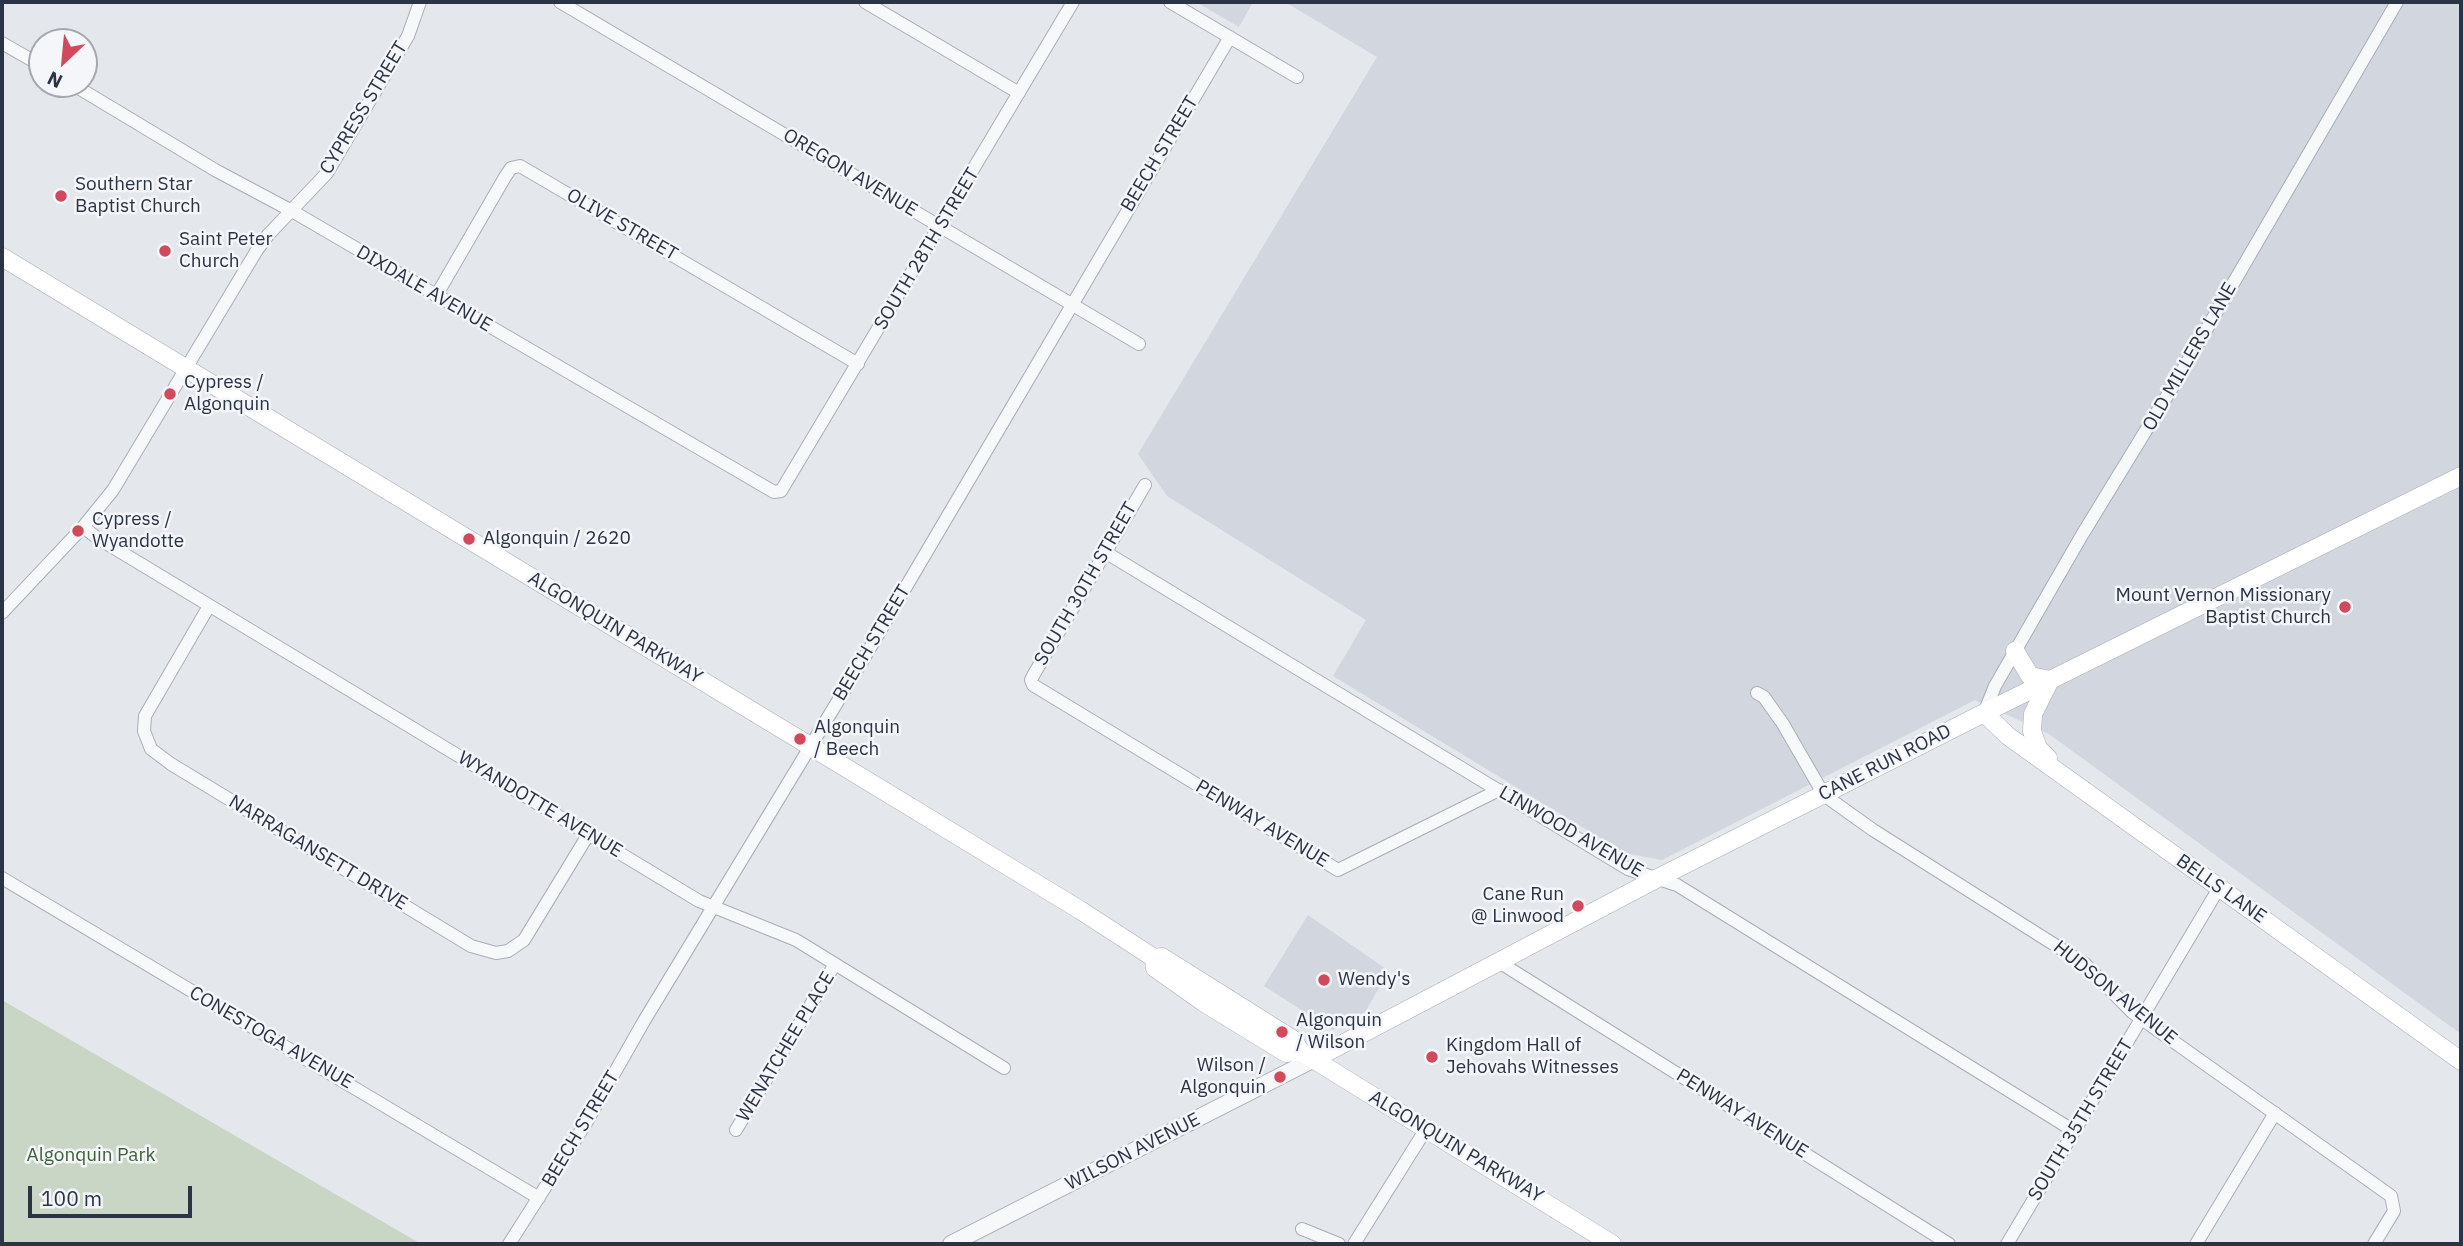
<!DOCTYPE html>
<html>
<head>
<meta charset="utf-8">
<style>
  body { margin:0 }
  #map { position:relative; width:2463px; height:1246px; overflow:hidden; background:#e4e7ec; font-family:"IBM Plex Sans",sans-serif }
  canvas { display:block }
  .frame { position:absolute; inset:0; border:4px solid #2b3445; pointer-events:none }
  .north { position:absolute; left:28px; top:28px; width:70px; height:70px; box-sizing:border-box; background:#f4f6f9; border:2px solid #a4a8b1; border-radius:50%; rotate:206deg; font-size:19px; font-weight:700; line-height:28px; text-align:center; color:#2b3445 }
  .north::after { content:''; display:block; margin:auto; width:24px; height:32px; background:#d1495b; clip-path:polygon(50% 0,100% 100%,50% 72%,0 100%) }
  .scale { position:absolute; left:28px; top:1186px; width:164px; height:32px; box-sizing:border-box; border:4px solid #2b3445; border-top:0; padding-left:9px; font-size:21px; line-height:24px; white-space:nowrap; color:#2b3445; -webkit-text-stroke:5px #f4f6f9; paint-order:stroke }
</style>
</head>
<body>
<div id="map">
<canvas width="2463" height="1246"></canvas>
<div class="frame"></div>
<div class="north">N</div>
<div class="scale">100 m</div>
</div>
<script>
const c = document.querySelector('canvas').getContext('2d');
c.lineJoin = 'round';
function paint(path, color) { c.fillStyle = color; c.fill(path, 'evenodd'); }
const poly = rows => new Path2D(rows.map(r => 'M' + r).join(''));
function trace(path, color, width, dash) { c.strokeStyle = color; c.lineWidth = width; c.lineCap = dash ? 'butt' : 'round'; c.setLineDash(dash || []); c.stroke(path); }
function drawText(font, color, halo, rows, align = 'center') {
  c.font = font + ' "IBM Plex Sans",sans-serif'; c.lineWidth = 5; c.setLineDash([]); c.textBaseline = 'middle'; c.strokeStyle = halo; c.fillStyle = color; for (const [text, x, y, turn = 0] of rows) {
    c.save(); c.translate(x, y); c.rotate((+turn || 0) * Math.PI / 180); c.textAlign = isNaN(turn) ? turn : align; if (halo) c.strokeText(text, 0, 0); c.fillText(text, 0, 0); c.restore();
  }
}
paint(poly([
  [1196,2,1253,2,1239,27],
  [1285,2,2461,2,2461,1034,2049,734,1975,700,1662,860,1625,853,1333,676,1366,620,1167,496,1138,454,1377,57],
  [1308,915,1389,971,1365,1012,1333,1030,1264,986]
]), '#d2d6de');
paint(poly([
  [2,1000,421,1244,2,1244]
]), '#c9d6c5');
const minor = poly([
  [560,2,1139,344],
  [865,2,1019,93],
  [1170,2,1297,77],
  [2,43,42,66],
  [72,84,215,170,292,211,774,492,781,491,784,486,1073,2],
  [436,296,505,177,511,168,520,166,858,364],
  [1145,485,1034,674,1031,680,1033,685,1338,870,1499,790],
  [83,527,96,537,699,901,796,940,1004,1068],
  [1105,552,1628,869,1677,885,2074,1131],
  [209,606,145,716,144,731,151,749,171,764,471,946,496,953,508,951,524,940,588,835],
  [2,613,83,527,113,490,257,250,268,235,327,173,408,36,420,2],
  [1757,693,1764,697,1783,724,1824,795,1873,830,2085,964,2132,1012,2391,1196,2394,1211,2374,1244],
  [1984,713,1995,686,2082,535,2181,373,2397,2],
  [2,878,539,1198],
  [1499,962,1949,1244],
  [736,1130,835,964],
  [1302,1229,1339,1244],
  [509,1244,586,1123,644,1021,867,653,1230,37],
  [1354,1244,1426,1129],
  [2007,1244,2219,888],
  [2196,1244,2275,1113]
]);
const tertiary = poly([
  [951,1244,1314,1059]
]);
const secondary = poly([
  [2,257,810,746,1080,910,1154,958,1162,957,1294,1040,1300,1051,1612,1244],
  [2015,651,2030,676,2050,680,2033,714,2032,731,2038,748,2048,758],
  [1984,713,2008,736,2461,1061],
  [1154,958,1155,968,1203,1002,1286,1053,1300,1051],
  [1314,1059,1656,879,1984,713,2461,476]
]);
trace(minor, '#a9aeb7', 14);
trace(tertiary, '#a9aeb7', 18);
trace(secondary, '#a9aeb7', 19);
trace(minor, '#f7f8fa', 12);
trace(tertiary, '#f7f8fa', 16);
trace(secondary, '#fff', 18);
for (const [x, y, r, color] of [
  [61,196,7,"#d1495b"],
  [165,251,7,"#d1495b"],
  [170,394,7,"#d1495b"],
  [78,531,7,"#d1495b"],
  [469,539,7,"#d1495b"],
  [2345,607,7,"#d1495b"],
  [800,739,7,"#d1495b"],
  [1578,906,7,"#d1495b"],
  [1324,980,7,"#d1495b"],
  [1282,1032,7,"#d1495b"],
  [1432,1057,7,"#d1495b"],
  [1280,1077,7,"#d1495b"]
]) { const dot = new Path2D(); dot.arc(x, y, r, 0, 2 * Math.PI); c.fillStyle = color; c.fill(dot); trace(dot, '#f4f6f9', 2.5); }
drawText('19px', '#2b3445', '#f4f6f9', [
  ["CYPRESS STREET",364,108,-59],
  ["BEECH STREET",1160,154,-59],
  ["OREGON AVENUE",850,173,31],
  ["OLIVE STREET",622,225,30],
  ["SOUTH 28TH STREET",927,249,-59],
  ["DIXDALE AVENUE",424,289,30],
  ["OLD MILLERS LANE",2190,357,-60],
  ["SOUTH 30TH STREET",1086,584,-60],
  ["ALGONQUIN PARKWAY",615,628,31],
  ["BEECH STREET",872,643,-59],
  ["CANE RUN ROAD",1885,763,-27],
  ["WYANDOTTE AVENUE",540,805,31],
  ["PENWAY AVENUE",1262,824,31],
  ["LINWOOD AVENUE",1571,832,30],
  ["NARRAGANSETT DRIVE",318,853,31],
  ["BELLS LANE",2221,889,35],
  ["HUDSON AVENUE",2115,993,39],
  ["CONESTOGA AVENUE",271,1038,30],
  ["WENATCHEE PLACE",786,1047,-59],
  ["PENWAY AVENUE",1742,1114,32],
  ["SOUTH 35TH STREET",2081,1120,-59],
  ["BEECH STREET",581,1129,-59],
  ["ALGONQUIN PARKWAY",1456,1147,31],
  ["WILSON AVENUE",1133,1152,-27]
]);
drawText('19px', '#2b3445', '#f4f6f9', [
  ["Southern Star",75,185],
  ["Baptist Church",75,207],
  ["Saint Peter",179,240],
  ["Church",179,262],
  ["Cypress /",184,383],
  ["Algonquin",184,405],
  ["Cypress /",92,520],
  ["Wyandotte",92,542],
  ["Algonquin / 2620",483,539],
  ["Mount Vernon Missionary",2331,596,"right"],
  ["Baptist Church",2331,618,"right"],
  ["Algonquin",814,728],
  ["/ Beech",814,750],
  ["Cane Run",1564,895,"right"],
  ["@ Linwood",1564,917,"right"],
  ["Wendy's",1338,980],
  ["Algonquin",1296,1021],
  ["/ Wilson",1296,1043],
  ["Kingdom Hall of",1446,1046],
  ["Jehovahs Witnesses",1446,1068],
  ["Wilson /",1266,1066,"right"],
  ["Algonquin",1266,1088,"right"]
], 'left');
drawText('19px', '#3f6138', '#f4f6f9', [
  ["Algonquin Park",91,1156]
]);
</script>
</body>
</html>
